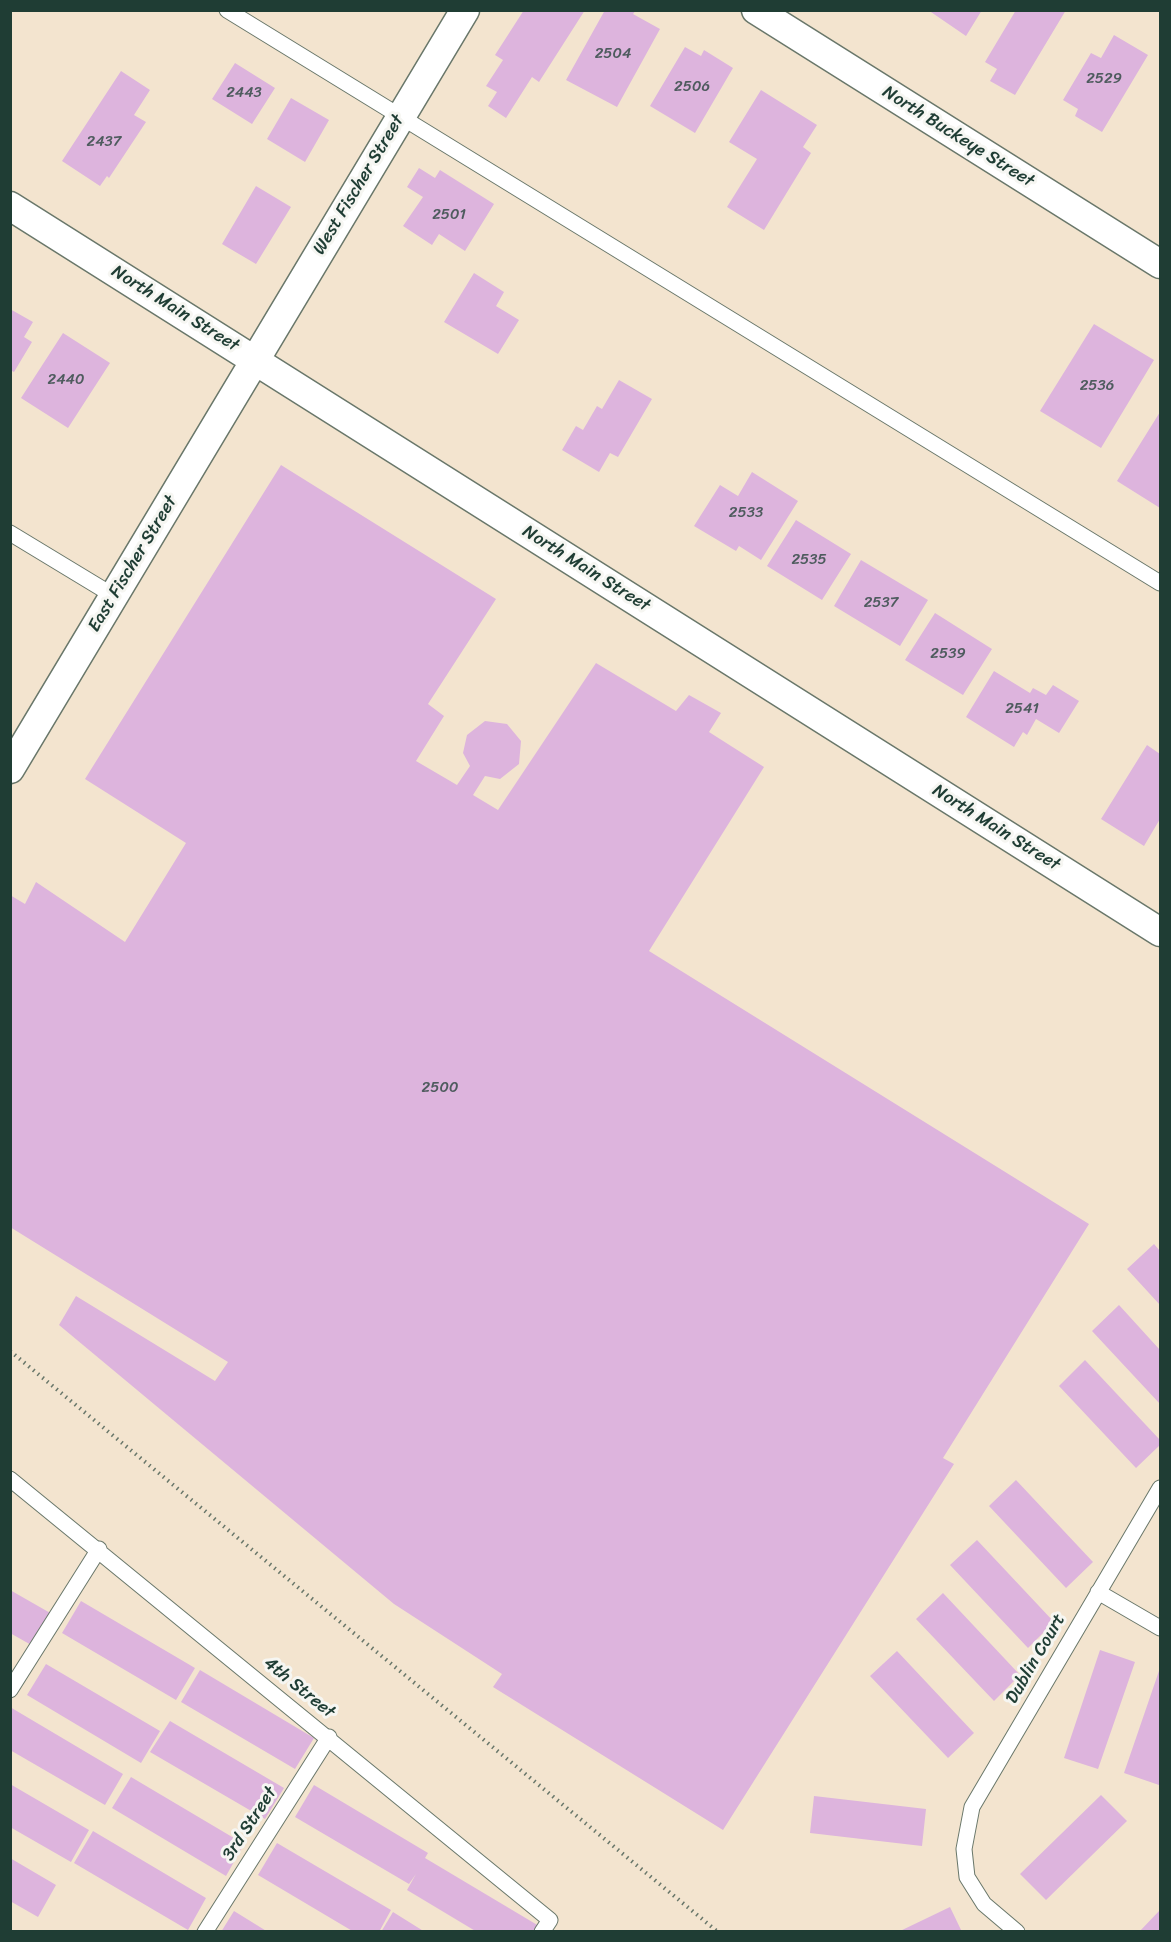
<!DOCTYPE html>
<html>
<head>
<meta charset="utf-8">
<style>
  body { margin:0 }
  #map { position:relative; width:1171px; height:1942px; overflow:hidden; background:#f3e4cf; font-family:Sriracha,sans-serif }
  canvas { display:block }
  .frame { position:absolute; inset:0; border:12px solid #1f3d34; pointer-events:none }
</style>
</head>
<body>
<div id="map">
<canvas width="1171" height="1942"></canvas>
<div class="frame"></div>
</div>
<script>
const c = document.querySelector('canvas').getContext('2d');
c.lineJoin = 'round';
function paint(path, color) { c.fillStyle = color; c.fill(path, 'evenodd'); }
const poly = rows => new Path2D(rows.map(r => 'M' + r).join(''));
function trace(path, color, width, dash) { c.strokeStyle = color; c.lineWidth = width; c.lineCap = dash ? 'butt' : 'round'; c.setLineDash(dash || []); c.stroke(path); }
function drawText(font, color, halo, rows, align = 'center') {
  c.font = font + ' Sriracha,sans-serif'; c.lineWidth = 6; c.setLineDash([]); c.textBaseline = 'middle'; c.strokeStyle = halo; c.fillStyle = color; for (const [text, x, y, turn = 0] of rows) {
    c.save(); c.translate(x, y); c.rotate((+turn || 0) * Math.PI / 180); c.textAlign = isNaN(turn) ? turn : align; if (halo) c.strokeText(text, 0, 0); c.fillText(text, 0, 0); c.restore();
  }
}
paint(poly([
  [524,10,585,10,539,82,532,77,506,118,488,106,497,92,486,86,503,60,495,55],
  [605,10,636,10,633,14,660,29,617,107,566,80],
  [928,10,982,10,966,36],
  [1016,10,1066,10,1015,95,990,81,997,69,985,62],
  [1114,35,1148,55,1102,132,1075,116,1078,109,1063,100,1091,53,1101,58],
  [685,47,701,56,704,50,733,68,695,133,650,106],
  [235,63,275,88,252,124,212,99],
  [121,71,150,90,134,115,146,122,109,178,107,176,100,186,62,161],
  [761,90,817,125,803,147,811,153,764,230,727,207,757,159,729,142],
  [291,98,329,120,305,162,267,139],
  [419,168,435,178,440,170,494,204,465,251,439,234,432,245,403,226,423,197,407,187],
  [256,186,291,207,256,264,222,244],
  [474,273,504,292,496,306,519,320,498,354,444,322],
  [10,309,33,322,24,337,32,342,14,372,10,370],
  [1094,324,1154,360,1101,448,1040,411],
  [63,333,110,363,68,428,21,398],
  [619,380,652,399,618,457,610,453,599,472,562,450,576,426,583,430,597,406,602,409],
  [1160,412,1160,508,1117,481],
  [281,465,496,599,428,704,444,716,416,761,457,785,470,766,463,753,467,735,485,721,507,724,521,741,519,764,500,779,485,776,473,795,498,810,596,663,676,711,689,695,721,713,709,732,764,767,649,951,1089,1224,943,1458,954,1464,723,1830,493,1687,502,1674,394,1604,59,1325,76,1296,215,1381,228,1362,10,1227,10,895,25,904,36,882,125,942,186,843,85,779],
  [752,472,798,501,761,560,739,546,736,551,694,526,720,485,738,496],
  [796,520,851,554,822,600,767,566],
  [861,560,928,600,900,646,834,606],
  [935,613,992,649,963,695,905,660],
  [994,671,1030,693,1033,688,1046,695,1053,685,1079,701,1059,733,1036,719,1027,735,1023,732,1014,747,966,717],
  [1147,745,1160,754,1160,819,1144,846,1101,819],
  [1154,1244,1160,1251,1160,1305,1127,1269],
  [1119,1305,1160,1350,1160,1404,1092,1331],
  [1085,1360,1160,1440,1160,1445,1136,1468,1059,1386],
  [1016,1480,1093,1562,1066,1588,989,1506],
  [977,1540,1054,1622,1028,1648,950,1565],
  [10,1590,52,1614,33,1646,10,1633],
  [943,1593,1020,1675,994,1701,916,1619],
  [81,1601,195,1668,176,1700,62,1633],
  [1100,1650,1135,1662,1098,1769,1064,1758],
  [897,1651,974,1733,948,1758,870,1676],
  [46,1664,160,1731,141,1763,27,1695],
  [1160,1668,1160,1781,1159,1785,1124,1773],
  [200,1670,314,1738,295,1769,181,1702],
  [10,1707,123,1774,105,1805,10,1750],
  [170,1721,284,1788,265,1819,150,1752],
  [131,1777,244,1844,226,1876,112,1808],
  [10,1784,89,1830,71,1862,10,1827],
  [314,1785,428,1853,425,1858,539,1926,536,1932,477,1932,407,1890,416,1874,409,1884,295,1817],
  [1101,1795,1127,1821,1046,1900,1020,1874],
  [814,1796,926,1809,922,1846,810,1833],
  [93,1831,206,1898,188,1930,74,1863],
  [277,1843,391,1910,379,1932,354,1932,258,1875],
  [10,1858,56,1885,38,1917,10,1901],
  [950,1907,962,1932,898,1932],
  [1160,1910,1160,1932,1139,1932],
  [234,1911,268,1932,221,1932],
  [393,1912,425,1932,381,1932]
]), '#ddb4dd');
const service = poly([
  [227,10,1160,583],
  [10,533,114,596],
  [10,1479,550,1920,542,1932],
  [1098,1592,1160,1628],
  [10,1690,99,1549],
  [205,1932,329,1737],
  [1017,1932,984,1904,967,1877,964,1849,972,1807,1160,1488]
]);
const minor = poly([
  [756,10,1160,264],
  [10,206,1160,932],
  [10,769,465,10]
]);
trace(service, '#69776a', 17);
trace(minor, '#69776a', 31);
trace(poly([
  [10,1351,718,1932]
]), '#69776a', 4, [1.5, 4.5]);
trace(service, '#fff', 15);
trace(minor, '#fff', 28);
drawText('15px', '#4e5b5e', null, [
  ["2504",613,54],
  ["2529",1104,79],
  ["2506",692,87],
  ["2443",244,93],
  ["2437",104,142],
  ["2501",449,215],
  ["2440",66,380],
  ["2536",1097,386],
  ["2533",746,513],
  ["2535",809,560],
  ["2537",881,603],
  ["2539",948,654],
  ["2541",1022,709],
  ["2500",440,1088]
]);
drawText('18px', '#1f3d34', '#f6f6f2', [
  ["North Buckeye Street",958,137,32],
  ["West Fischer Street",359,185,-59],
  ["North Main Street",175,309,32],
  ["East Fischer Street",133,564,-59],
  ["North Main Street",586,569,32],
  ["North Main Street",996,828,32],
  ["Dublin Court",1036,1659,-60],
  ["4th Street",299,1688,39],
  ["3rd Street",250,1824,-57]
]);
</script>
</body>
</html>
